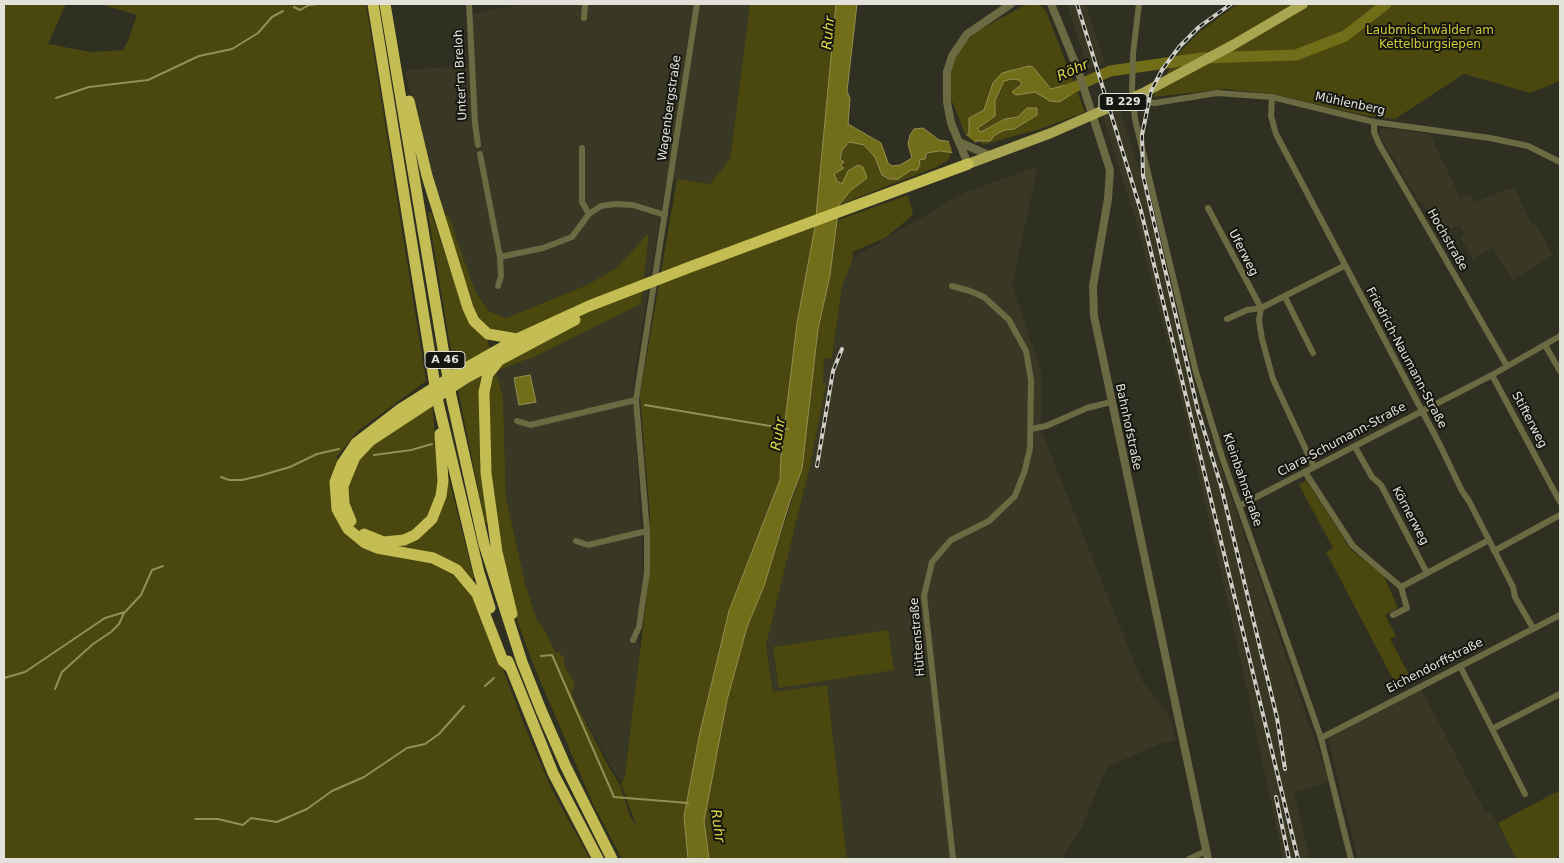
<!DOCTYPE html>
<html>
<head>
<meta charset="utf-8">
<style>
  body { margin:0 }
  #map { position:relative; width:1564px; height:863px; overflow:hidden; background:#2f2f22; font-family:"DejaVu Sans",sans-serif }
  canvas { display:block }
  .frame { position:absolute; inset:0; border:5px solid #e2e2da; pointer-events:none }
</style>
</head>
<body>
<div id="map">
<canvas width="1564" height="863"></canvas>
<div class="frame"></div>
</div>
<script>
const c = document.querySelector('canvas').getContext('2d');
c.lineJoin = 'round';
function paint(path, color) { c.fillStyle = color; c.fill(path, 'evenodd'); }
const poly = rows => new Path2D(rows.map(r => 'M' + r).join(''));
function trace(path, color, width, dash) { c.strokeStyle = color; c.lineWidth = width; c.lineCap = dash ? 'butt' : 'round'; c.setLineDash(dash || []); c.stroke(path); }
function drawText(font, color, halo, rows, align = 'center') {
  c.font = font + ' "DejaVu Sans",sans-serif'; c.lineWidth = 4; c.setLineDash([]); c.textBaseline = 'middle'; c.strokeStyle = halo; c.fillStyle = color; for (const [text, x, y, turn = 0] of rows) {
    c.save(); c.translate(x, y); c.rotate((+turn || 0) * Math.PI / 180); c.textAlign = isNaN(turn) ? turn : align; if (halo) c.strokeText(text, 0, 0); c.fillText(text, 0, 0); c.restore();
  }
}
paint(poly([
  [523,4,750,4,730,159,710,184,677,179,666,181,633,383,643,567,638,614,634,627,641,650,625,775,621,782,610,765,573,695,575,686,565,668,565,662,556,653,536,621,525,583,506,498,503,397,496,371,536,356,641,304,649,233,618,267,587,285,506,318,490,311,475,291,449,216,438,214,405,70,450,67,473,63,471,14],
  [1067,4,1086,4,1105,64,1088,69],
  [1116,99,1138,165,1144,173,1201,409,1329,782,1294,792,1310,859,1283,859,1235,634,1169,347,1136,222,1099,104],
  [1383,128,1430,134,1461,199,1470,195,1474,202,1514,187,1532,225,1535,223,1553,255,1512,280,1493,248,1473,259,1460,237,1464,234,1459,225,1440,234,1425,206,1419,202,1380,135,1380,130],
  [1038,166,1012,286,1041,371,1041,430,1142,681,1168,714,1176,740,1160,744,1107,767,1082,826,1062,859,847,859,827,686,773,692,766,645,810,466,825,383,822,382,824,359,832,358,842,286,853,258,963,193],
  [1420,686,1486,814,1491,811,1516,859,1358,859,1328,738]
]), '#393825');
paint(poly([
  [4,4,66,4,48,44,91,52,123,50,128,41,137,15,100,4,366,4,426,381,358,431,336,458,354,466,368,448,432,403,439,476,448,476,474,578,467,585,479,606,525,727,552,790,590,859,4,859],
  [750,4,836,4,815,227,797,323,781,455,780,480,729,611,700,732,684,816,688,859,622,859,593,804,533,664,517,620,503,556,489,456,488,392,496,371,499,366,525,350,498,332,487,327,478,318,442,213,449,216,475,291,489,311,506,318,587,285,618,267,649,232,641,304,536,356,496,371,503,397,506,498,525,583,537,621,542,626,556,653,559,652,564,658,565,668,575,683,572,695,610,769,620,785,630,816,637,827,621,784,625,775,649,578,650,516,640,395,677,179,710,184,730,159],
  [1027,4,1039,4,1046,11,1085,112,1043,128,983,145,980,142,990,141,995,135,1005,130,1014,129,1037,115,1038,111,1027,108,1018,117,1005,119,981,132,979,131,978,128,995,116,995,100,1004,81,1012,79,1019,80,1022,84,1050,101,1073,83,1052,89,1033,67,1029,66,1015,69,993,83,984,110,969,118,969,134,966,136,950,96,949,80,954,59,960,48,977,31],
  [1237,4,1560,4,1560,81,1530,93,1464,74,1395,119,1363,115,1274,94,1224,89,1153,97,1179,53,1197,34],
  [849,142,864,145,875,157,882,175,889,179,898,179,911,170,919,160,925,159,930,152,951,152,951,155,947,161,936,167,839,205,850,191,837,181,834,174,844,168,840,159,842,150],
  [908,195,913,215,885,238,852,252,853,258,842,286,832,358,824,359,823,382,826,383,810,466,766,645,773,692,827,685,847,859,709,859,704,821,727,700,747,627,764,586,802,469,818,329,830,275,838,220],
  [431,212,462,306,487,337,490,349,454,369,428,213],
  [485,371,479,414,480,464,488,523,485,523,458,390],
  [1306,480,1351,550,1383,574,1398,608,1385,615,1396,636,1390,639,1412,680,1397,687,1326,552,1333,548,1299,485],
  [888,630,894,670,779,688,773,647],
  [1560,790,1560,856,1554,859,1516,859,1498,823]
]), '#4a470f');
const water = poly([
  [836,4,857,4,847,91,850,99,848,124,881,143,888,163,892,166,900,165,912,158,908,144,910,135,914,129,923,128,939,140,952,142,969,134,969,118,984,110,993,83,1002,73,1029,66,1033,67,1051,89,1073,83,1075,92,1059,102,1050,101,1035,92,1016,95,1012,92,1022,84,1019,80,1012,79,1004,81,995,100,995,116,978,128,979,131,981,132,1005,119,1018,117,1027,108,1037,108,1037,115,1014,129,1005,130,995,135,990,141,977,141,956,153,939,151,927,153,925,159,919,160,920,165,917,170,911,170,898,179,889,179,882,175,875,157,864,145,849,142,842,150,840,159,844,162,841,165,844,168,834,174,837,181,842,184,848,171,858,165,863,167,867,178,850,191,839,205,830,275,818,329,802,469,790,501,764,586,747,627,727,700,704,821,709,859,688,859,684,816,700,732,729,611,780,480,781,455,797,323,815,227,836,4],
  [530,375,536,402,519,405,514,378,530,375]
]);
paint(water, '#726d18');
trace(water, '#949052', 1);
paint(poly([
  [965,134,977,144,968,152,953,155,948,138,952,139]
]), '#2f2f22');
trace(poly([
  [294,7,300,10,309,5,319,4],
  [56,98,89,87,148,80,199,56,232,49,258,33,272,17,283,11],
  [645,405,788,429],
  [374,455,411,450,432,444],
  [221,477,229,480,242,480,259,476,290,467,317,454,339,449],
  [541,656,552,655,614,797,688,803],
  [4,678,25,672,105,618,125,612,141,595,152,570,163,566],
  [485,686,494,678],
  [55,689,62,672,93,644,111,632,119,624,124,613],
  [195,819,218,819,243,825,251,818,277,822,307,809,332,791,364,777,407,748,425,744,439,734,464,706]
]), '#949052', 2);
trace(poly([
  [1061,93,1110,71,1201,58,1296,55,1345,36,1386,4]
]), '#726d18', 11);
trace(poly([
  [469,4,475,123,478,145],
  [1139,4,1133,54,1132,91,1135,119,1196,372,1222,457,1321,738,1351,859],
  [584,18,585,4],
  [1272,97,1271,116,1276,134,1439,443,1462,491,1469,501,1513,587,1515,597,1533,628],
  [1133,102,1155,103,1217,93,1272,97,1374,122,1490,138,1528,146,1560,162],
  [1374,122,1374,132,1379,144,1507,366],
  [582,148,582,202,589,214],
  [480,154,500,257,501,276,498,286],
  [1208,208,1261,308],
  [500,257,543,248,572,237,589,214,601,206,615,204,633,205,665,215],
  [952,286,970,291,984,297,1009,320,1026,351,1031,380,1030,448,1025,470,1015,496,989,521,951,540,932,562,924,596,953,859],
  [1285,297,1313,353],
  [1261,308,1259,320,1262,339,1273,379,1314,467],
  [1227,319,1247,310,1261,308,1344,266],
  [1545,345,1560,371],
  [1492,375,1560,502],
  [517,421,530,425,636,400],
  [1031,429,1046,426,1087,408,1111,402],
  [1355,447,1372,477,1381,485,1427,573],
  [1305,472,1353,546,1401,587,1489,540],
  [1239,506,1492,375,1560,336],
  [576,541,588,545,647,531],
  [1494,551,1560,515],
  [1393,615,1407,608,1401,587],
  [633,640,639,627,647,572,647,531,636,400,697,4],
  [1460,666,1492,729,1560,694],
  [1492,729,1525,794],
  [1321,738,1560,615],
  [1189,859,1206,851]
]), '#6c6a43', 6);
trace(poly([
  [1051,4,1078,70,1110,170,1108,199,1093,286,1094,316,1208,859],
  [959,142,991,156],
  [968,164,951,123,947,102,947,72,952,56,967,34,1011,4]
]), '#6c6a43', 8);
trace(poly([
  [968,164,1051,133,1145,92,1233,45,1303,4]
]), '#aaa550', 10);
trace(poly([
  [373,4,437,398,479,573,490,608],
  [385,4,451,396,484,544,522,662,541,710,566,767,612,859],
  [409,101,427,176,468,308,474,321,488,334,517,339],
  [497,363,488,374,484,392,486,473,497,552,512,614],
  [351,521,344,504,343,486,355,457,370,441,466,378,575,320],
  [364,534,384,542,404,540,415,535,432,519,441,496,443,481,440,434],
  [508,661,553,773,598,859],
  [510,667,503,661,477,594,457,570,433,558,377,548,365,543,348,529,337,509,335,482,342,464,356,443,399,410,464,369,517,339,589,306,690,267,968,164]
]), '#c3bd53', 11);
const rail = poly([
  [1077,4,1141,211,1298,859],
  [1231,4,1199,27,1180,46,1162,70,1151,91,1142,135,1143,175,1198,411,1221,486,1277,718,1285,769],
  [817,466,833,371,842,349],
  [1276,797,1289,859]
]);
trace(rail, '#cfcfc7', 4);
trace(rail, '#161611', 2, [5.5]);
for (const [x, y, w] of [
  [1123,102,48],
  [445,360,40]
]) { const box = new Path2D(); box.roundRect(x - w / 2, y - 8.5, w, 17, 4); c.fillStyle = '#161611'; c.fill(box); trace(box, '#e2e2da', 1); }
drawText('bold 11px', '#e2e2da', null, [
  ["B 229",1123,102],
  ["A 46",445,360]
]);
drawText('12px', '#d2c938', '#161611', [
  ["Laubmischwälder am",1430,31],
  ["Kettelburgsiepen",1430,45]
]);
drawText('12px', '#e2e2da', '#161611', [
  ["Unter'm Breloh",461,75,-93],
  ["Mühlenberg",1350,104,12],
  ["Wagenbergstraße",670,108,-82],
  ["Hochstraße",1447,240,60],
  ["Uferweg",1243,253,63],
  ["Friedrich-Naumann-Straße",1406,358,62],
  ["Stifterweg",1529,420,62],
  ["Bahnhofstraße",1128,427,78],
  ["Clara-Schumann-Straße",1342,440,-28],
  ["Kleinbahnstraße",1242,480,71],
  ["Körnerweg",1410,516,62],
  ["Hüttenstraße",918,637,-95],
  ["Eichendorffstraße",1435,666,-27]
]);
drawText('italic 14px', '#dfd649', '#161611', [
  ["Ruhr",829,33,-84],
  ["Röhr",1073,71,-24],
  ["Ruhr",779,434,-81],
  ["Ruhr",717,826,82]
]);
</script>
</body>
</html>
